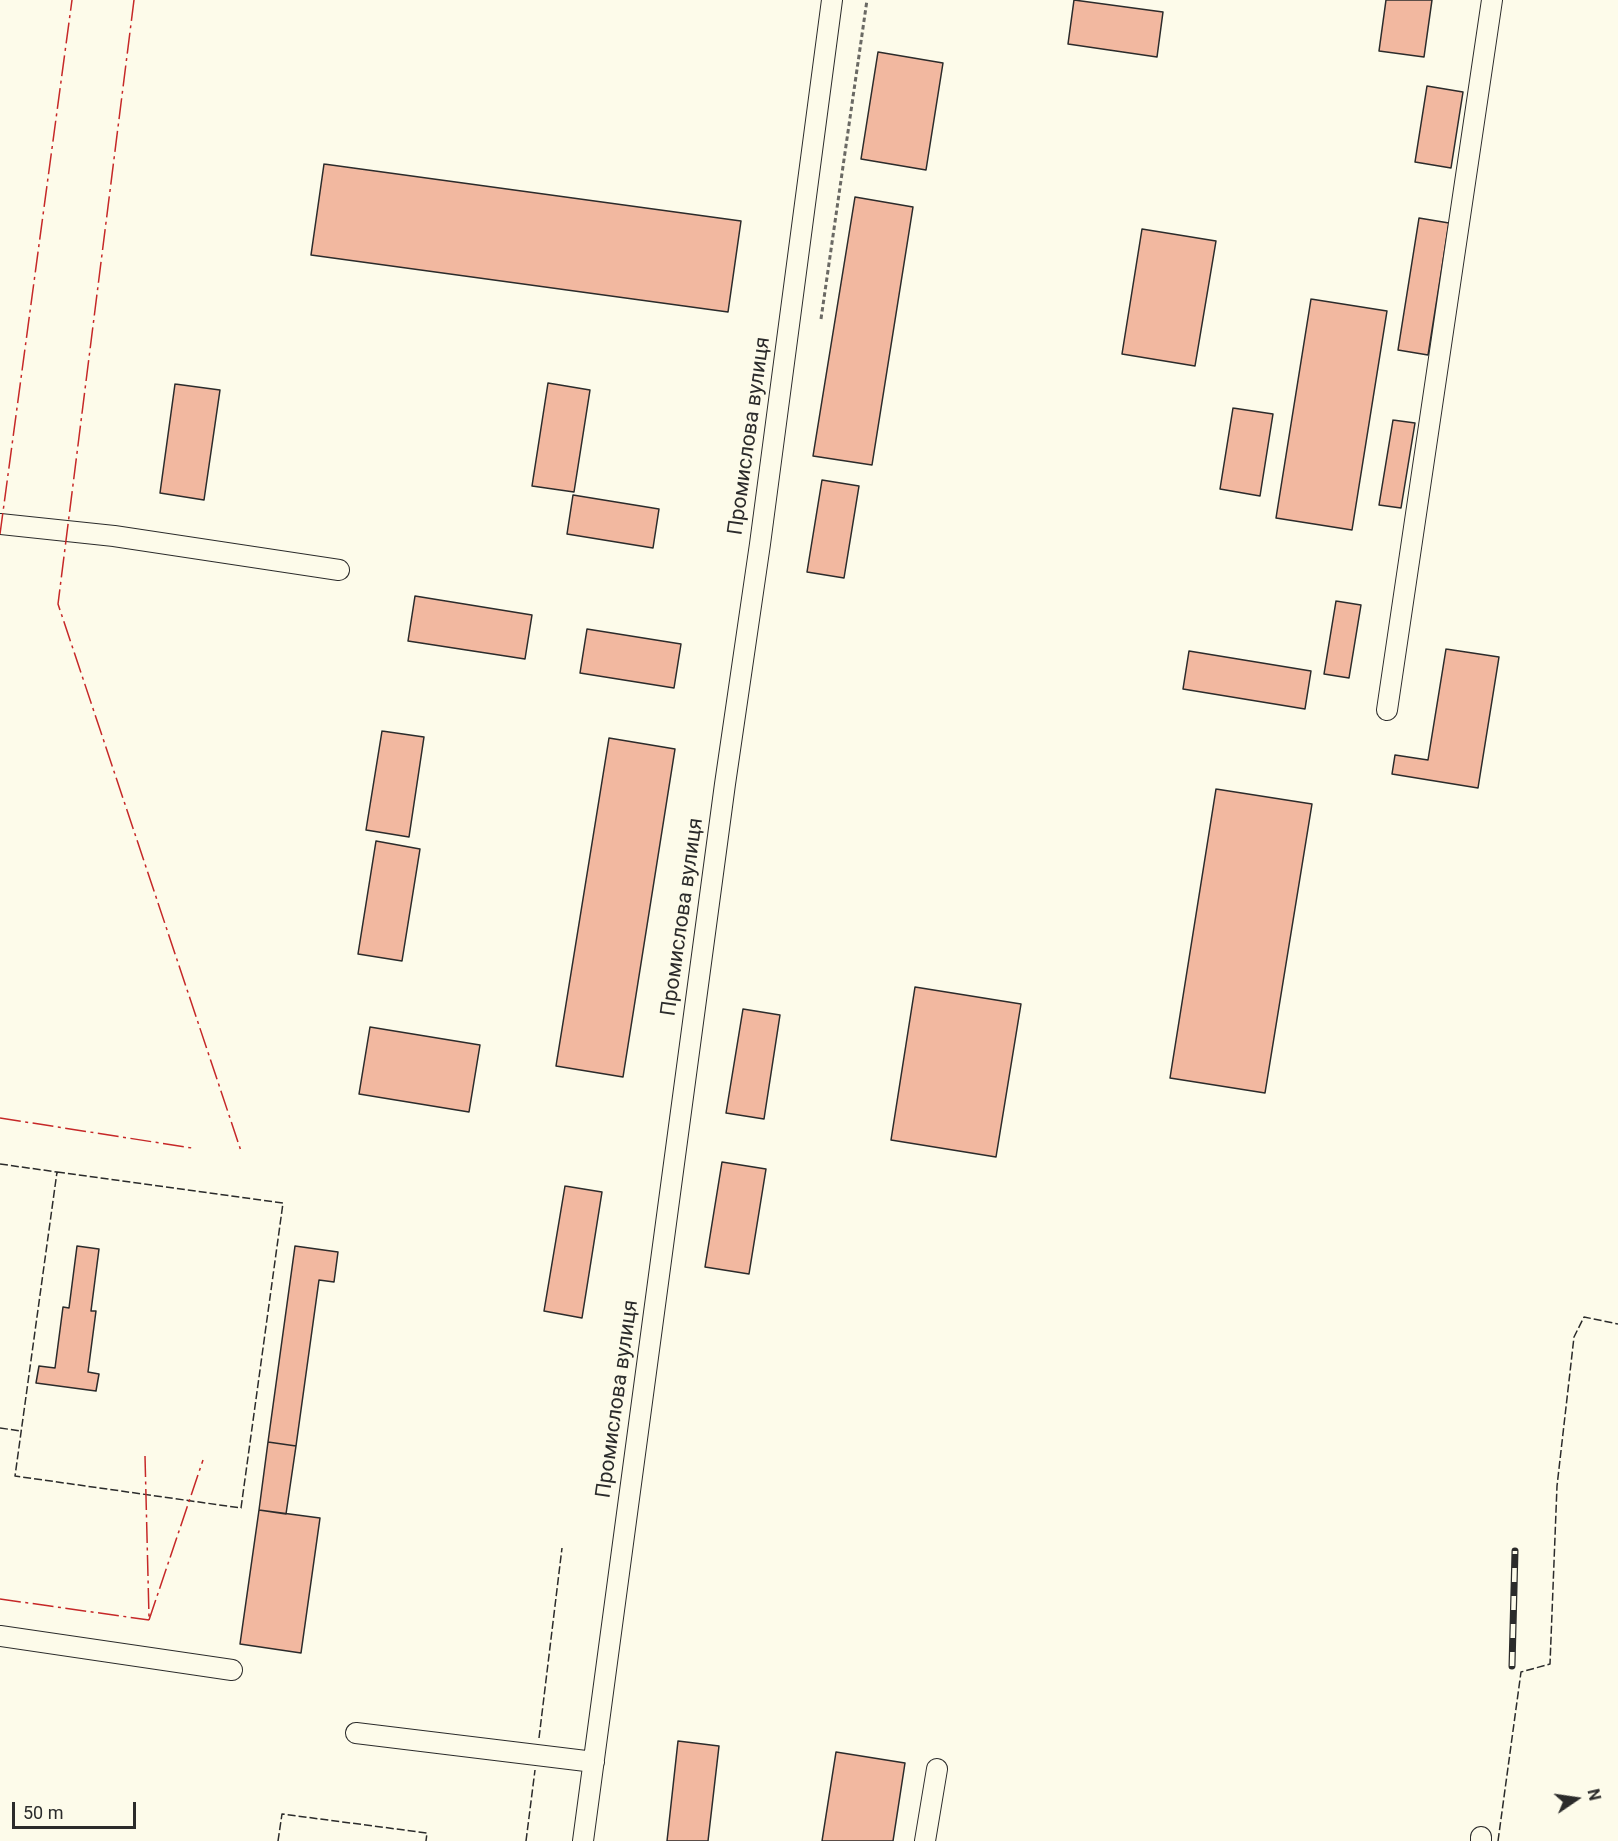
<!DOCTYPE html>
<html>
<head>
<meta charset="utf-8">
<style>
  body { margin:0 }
  #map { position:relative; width:1618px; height:1841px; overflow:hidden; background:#fdfbea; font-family:Roboto,sans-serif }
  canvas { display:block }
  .north { position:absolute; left:1546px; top:1769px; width:60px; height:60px; -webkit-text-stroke:4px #fdfbea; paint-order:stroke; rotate:77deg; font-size:16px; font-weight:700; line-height:24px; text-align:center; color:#2b2b2b }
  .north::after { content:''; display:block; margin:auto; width:21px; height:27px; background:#2b2b2b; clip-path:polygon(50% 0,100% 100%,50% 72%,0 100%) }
  .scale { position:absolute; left:12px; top:1802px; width:124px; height:27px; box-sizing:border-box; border:3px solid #2b2b2b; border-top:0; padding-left:8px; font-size:18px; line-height:21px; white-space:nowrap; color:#2b2b2b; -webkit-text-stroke:4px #fdfbea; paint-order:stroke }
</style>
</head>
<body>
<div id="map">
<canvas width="1618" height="1841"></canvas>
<div class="north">N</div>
<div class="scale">50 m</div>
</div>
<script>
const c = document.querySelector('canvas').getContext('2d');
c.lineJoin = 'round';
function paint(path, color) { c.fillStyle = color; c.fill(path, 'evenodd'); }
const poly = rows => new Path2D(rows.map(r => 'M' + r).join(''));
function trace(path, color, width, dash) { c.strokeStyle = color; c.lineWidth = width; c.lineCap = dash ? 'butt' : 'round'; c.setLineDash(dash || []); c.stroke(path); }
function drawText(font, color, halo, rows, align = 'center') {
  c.font = font + ' Roboto,sans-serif'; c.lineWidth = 4.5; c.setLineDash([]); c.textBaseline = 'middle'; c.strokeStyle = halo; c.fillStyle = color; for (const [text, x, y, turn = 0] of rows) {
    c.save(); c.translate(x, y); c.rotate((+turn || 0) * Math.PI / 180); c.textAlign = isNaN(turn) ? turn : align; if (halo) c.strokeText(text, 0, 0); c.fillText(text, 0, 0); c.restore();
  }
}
const building = poly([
  [1074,0,1163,12,1157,57,1068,44,1074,0],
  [1386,0,1432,0,1424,57,1379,51,1386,0],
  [878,52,943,63,926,170,861,159,878,52],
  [1427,86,1463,92,1451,168,1415,162,1427,86],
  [324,164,741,221,728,312,311,255,324,164],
  [855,197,913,207,872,465,813,456,855,197],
  [1419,218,1449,223,1428,355,1398,350,1419,218],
  [1142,229,1216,241,1195,366,1122,354,1142,229],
  [1311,299,1387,311,1352,530,1276,518,1311,299],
  [548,383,590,390,574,492,532,486,548,383],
  [175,384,220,390,204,500,160,493,175,384],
  [1233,408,1273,414,1260,496,1220,489,1233,408],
  [1393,420,1415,423,1401,508,1379,505,1393,420],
  [822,480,859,486,844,578,807,572,822,480],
  [573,495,659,509,653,548,567,534,573,495],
  [415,596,532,615,525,659,408,641,415,596],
  [1336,601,1361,605,1349,678,1324,674,1336,601],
  [587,629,681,644,674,688,580,673,587,629],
  [1446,649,1499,657,1478,788,1392,774,1395,755,1428,760,1446,649],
  [1189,651,1311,671,1305,709,1183,689,1189,651],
  [382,731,424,737,409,837,366,830,382,731],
  [609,738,675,749,623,1077,556,1066,609,738],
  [1216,789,1312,804,1265,1093,1170,1078,1216,789],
  [376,841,420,849,402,961,358,954,376,841],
  [915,987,1021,1004,996,1157,891,1140,915,987],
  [743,1009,780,1015,764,1119,726,1113,743,1009],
  [370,1027,480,1045,469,1112,359,1094,370,1027],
  [722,1162,766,1169,749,1274,705,1267,722,1162],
  [565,1186,602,1192,582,1318,544,1311,565,1186],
  [77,1246,99,1249,91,1311,96,1311,88,1372,99,1374,96,1391,36,1383,39,1366,55,1368,63,1307,69,1308,77,1246],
  [295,1246,338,1252,334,1282,319,1280,296,1446,268,1442,295,1246],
  [268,1442,296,1446,286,1514,259,1510,268,1442],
  [259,1510,320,1518,301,1653,240,1644,259,1510],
  [678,1741,719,1746,708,1841,667,1841,678,1741],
  [836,1752,905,1763,893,1841,822,1841,836,1752]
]);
paint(building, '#f2b8a0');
trace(building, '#2b2b2b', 1.5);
const minor = poly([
  [0,524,114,536,339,570],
  [1387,710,1492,0],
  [0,1636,232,1670],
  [356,1733,594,1762],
  [583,1841,725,784,760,544,832,0],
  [925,1841,937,1769],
  [1481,1841,1481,1837]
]);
trace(minor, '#2b2b2b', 22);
trace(poly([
  [821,319,867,0]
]), '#6a6964', 3, [4.5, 3]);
trace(minor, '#fdfbea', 20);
const rail = poly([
  [1512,1666,1515,1551]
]);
trace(rail, '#2b2b2b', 7);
trace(rail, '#fdfbea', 4.5, [14]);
trace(poly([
  [0,1164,57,1172,57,1174],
  [57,1172,283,1203,241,1508,15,1476,57,1172],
  [0,1428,21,1431,21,1430],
  [539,1738,562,1548],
  [278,1841,282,1814,427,1833,426,1841],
  [526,1841,535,1770],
  [1498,1841,1521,1672,1550,1664,1557,1486,1574,1337,1584,1317,1618,1324]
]), '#2b2b2b', 1.5, [8, 3]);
trace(poly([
  [134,0,58,604,241,1151],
  [0,534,72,0],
  [0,1118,192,1148],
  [145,1456,149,1617],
  [0,1599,149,1620],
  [149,1620,203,1460]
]), '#c62828', 1.5, [21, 4.5, 3, 4.5]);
drawText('21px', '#2b2b2b', '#fdfbea', [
  ["Промислова вулиця",750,436,-82],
  ["Промислова вулиця",683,917,-82],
  ["Промислова вулиця",618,1399,-82]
]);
</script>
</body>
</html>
